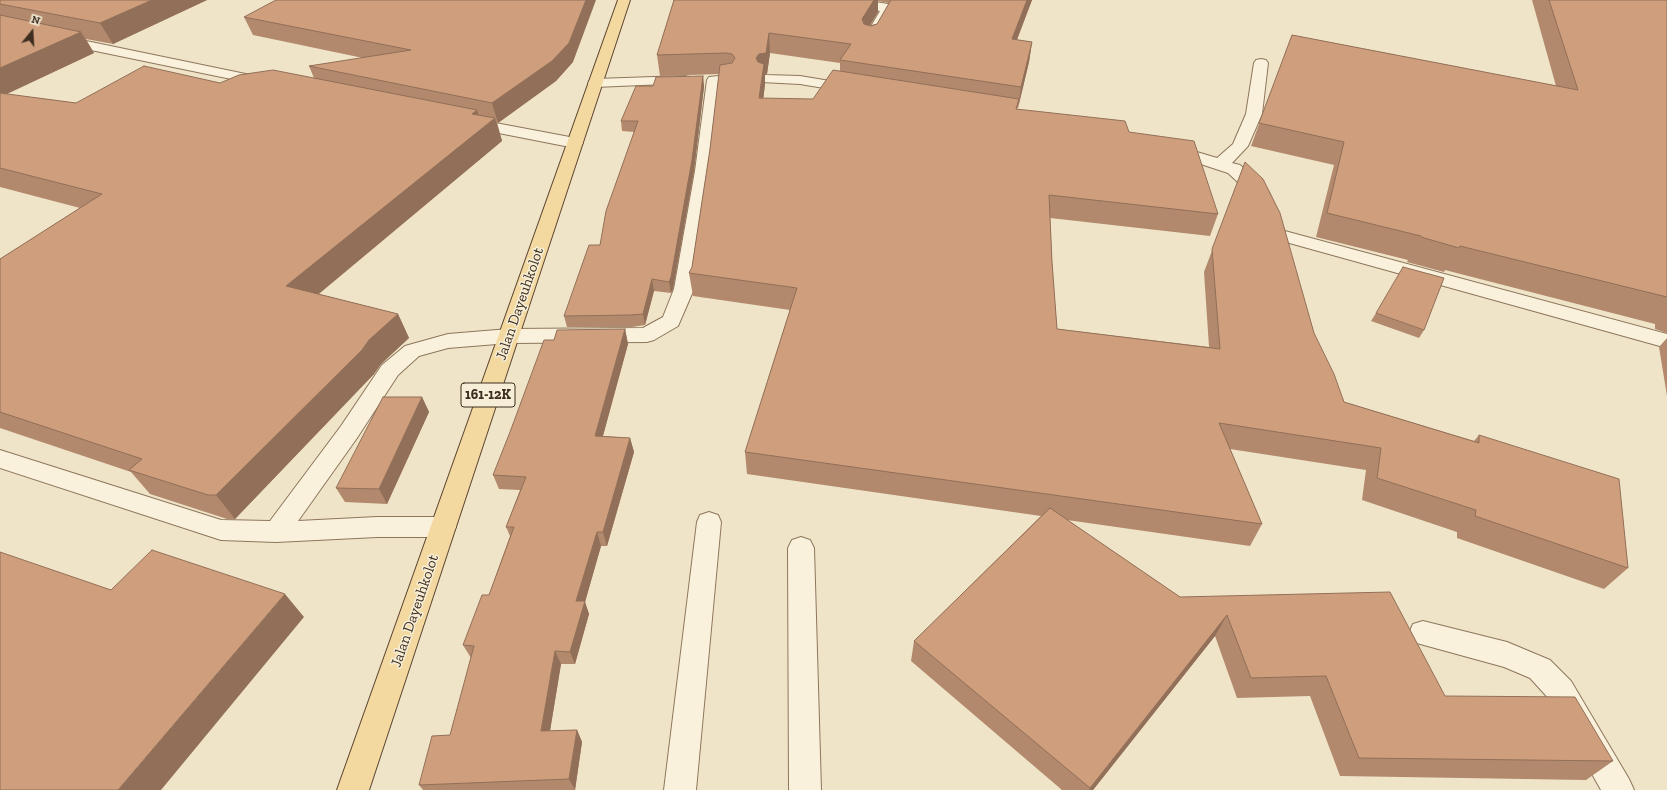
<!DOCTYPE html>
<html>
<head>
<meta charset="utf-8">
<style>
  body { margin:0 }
  #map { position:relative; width:1667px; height:790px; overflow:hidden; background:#f0e4c8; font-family:"Zilla Slab",serif }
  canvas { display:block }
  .north { position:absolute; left:12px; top:12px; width:40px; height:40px; -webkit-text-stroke:3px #f7eed8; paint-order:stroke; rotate:18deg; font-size:11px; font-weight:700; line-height:16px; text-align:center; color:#3d2e20 }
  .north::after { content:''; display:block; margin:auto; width:14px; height:18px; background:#3d2e20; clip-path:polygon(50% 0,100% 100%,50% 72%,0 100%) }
</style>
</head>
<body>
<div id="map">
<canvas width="1667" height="790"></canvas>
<div class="north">N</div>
</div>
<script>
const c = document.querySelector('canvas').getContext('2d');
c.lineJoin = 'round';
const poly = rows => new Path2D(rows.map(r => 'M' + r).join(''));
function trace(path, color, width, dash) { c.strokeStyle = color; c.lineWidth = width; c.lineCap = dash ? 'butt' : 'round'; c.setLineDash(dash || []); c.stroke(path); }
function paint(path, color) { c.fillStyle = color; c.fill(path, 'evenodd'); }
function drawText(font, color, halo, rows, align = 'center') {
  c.font = font + ' "Zilla Slab",serif'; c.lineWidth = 3; c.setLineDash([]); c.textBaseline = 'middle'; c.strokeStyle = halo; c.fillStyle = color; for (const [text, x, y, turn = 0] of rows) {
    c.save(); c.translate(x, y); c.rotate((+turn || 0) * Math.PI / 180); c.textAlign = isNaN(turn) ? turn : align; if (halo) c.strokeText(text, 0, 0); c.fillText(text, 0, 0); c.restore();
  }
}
const service = poly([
  [831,0,862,0,888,4,893,5,895,8,879,36,874,37,869,36,867,33,880,11,837,4,832,3,831,0],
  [62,36,265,78,270,79,272,82,270,85,265,86,57,43,55,40,57,37,62,36],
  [1261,59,1266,60,1268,63,1262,114,1248,146,1232,163,1240,165,1267,190,1270,194,1267,198,1261,199,1255,198,1228,173,1164,152,1162,149,1164,146,1170,144,1217,158,1233,144,1246,114,1254,63,1256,60,1261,59],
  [728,75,733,76,735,79,733,82,721,84,711,171,694,289,678,326,654,340,647,342,509,343,448,348,419,356,398,375,357,438,298,521,377,517,443,517,452,520,456,527,452,534,443,537,377,537,276,542,221,540,0,468,0,450,221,520,270,521,341,426,382,365,405,346,448,334,509,329,643,328,663,317,674,289,695,171,707,80,709,77,728,75],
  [766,75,800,76,854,85,859,86,861,89,859,92,854,93,800,84,761,82,759,79,761,76,766,75],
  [684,76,689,77,691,80,689,83,595,87,590,86,588,83,590,80,595,79,684,76],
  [469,118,575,138,581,140,583,143,581,146,575,148,463,126,461,123,463,120,469,118],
  [1281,230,1667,334,1667,348,1275,239,1272,235,1275,231,1281,230],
  [709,512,718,515,721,522,696,790,664,790,697,522,700,515,709,512],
  [801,537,810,540,814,548,821,790,789,790,788,548,792,540,801,537],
  [1423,621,1507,642,1550,660,1571,681,1629,779,1634,790,1601,790,1551,701,1530,678,1504,667,1413,642,1409,633,1413,624,1423,621]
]);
const primary = poly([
  [618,0,630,0,369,790,337,790,618,0]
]);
trace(service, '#8d765c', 2);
trace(primary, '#5b4430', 2);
paint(service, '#faf1dc');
paint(primary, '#f3d9a0');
paint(poly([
  [0,0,207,0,113,44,86,39,94,53,7,94,76,103,220,83,314,78,309,66,363,58,253,35,244,17,573,62,556,81,498,123,497,122,502,141,319,294,398,314,409,338,381,364,374,374,235,519,227,519,150,494,131,472,0,428,0,259,80,208,0,187],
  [674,0,1032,0,1017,40,1032,42,1029,62,1018,108,1017,108,1017,109,1129,132,1218,214,1210,236,1050,218,1052,262,1057,329,1209,347,1204,272,1245,162,1314,333,1344,402,1474,441,1479,435,1628,568,1604,589,1457,538,1457,532,1362,500,1366,470,1230,449,1262,524,1250,546,1067,520,1180,597,1445,696,1613,761,1586,780,1340,776,1310,696,1237,698,1215,636,1093,790,1062,790,911,661,914,641,1041,516,747,474,745,452,790,310,693,296,689,273,692,267,710,149,719,74,660,76,657,55],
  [878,1,889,3,877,24,870,25,878,12],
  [770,53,840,63,840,71,813,99,763,99,765,84,765,74,767,74],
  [1532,0,1667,0,1667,333,1655,329,1655,324,1445,270,1444,272,1407,262,1408,260,1316,237,1334,165,1251,146,1292,35,1556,86],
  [703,76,704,87,694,171,673,289,671,293,654,291,645,325,632,327,567,327,564,316,600,245,634,132,622,131,621,121,653,86],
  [1376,313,1424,330,1419,338,1371,321],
  [625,329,628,344,603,436,630,438,634,452,607,546,601,546,585,602,589,614,575,664,561,664,550,731,577,730,582,742,575,790,423,790,419,785,450,735,471,658,463,645,489,595,510,536,506,527,520,490,499,489,493,475],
  [1667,338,1667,396,1659,347],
  [422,397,429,412,387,504,345,502,336,488]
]), '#b2896c');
paint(poly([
  [152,0,207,0,113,44,100,23],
  [586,0,596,0,573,62,556,81,498,123,492,103],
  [874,0,878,0,878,12,862,39,862,19],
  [1027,0,1032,0,1009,60,1012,39],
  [81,32,94,53,0,97,0,68],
  [769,33,770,53,767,74,765,74,765,84,761,120,756,58,759,54],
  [1032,42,1029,62,1018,108,1021,87],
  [703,76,704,87,694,171,673,289,671,293,669,282],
  [477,110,483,128,495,118,502,141,299,310,286,286,472,114],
  [652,279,654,291,645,325,643,314],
  [398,314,409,338,381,364,374,374,235,519,216,495,369,340],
  [625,329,628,344,599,450,595,436],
  [422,397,429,412,387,504,379,489],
  [630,438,634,452,607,546,603,532],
  [597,532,601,546,585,602,589,614,575,664,570,652,576,601],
  [285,594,304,617,161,790,118,790],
  [1227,615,1215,636,1093,790,1089,790],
  [555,651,561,664,548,743,541,731],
  [577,730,582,742,575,790,569,779]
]), '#916f58');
const building = poly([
  [0,0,152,0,100,23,0,4,0,0],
  [276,0,586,0,569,43,552,61,492,103,309,66,411,50,244,17,276,0],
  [674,0,874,0,862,19,864,24,871,26,877,24,891,0,1027,0,1012,39,1032,42,1021,87,840,60,851,44,769,33,766,53,759,54,756,58,758,62,764,64,759,98,813,99,833,70,1019,99,1016,109,1125,121,1129,132,1194,141,1218,214,1049,195,1052,262,1057,329,1220,349,1212,249,1245,162,1263,179,1280,213,1314,333,1334,374,1344,402,1479,443,1479,435,1619,479,1628,568,1475,516,1476,510,1377,478,1381,448,1219,423,1262,524,745,452,797,288,689,273,692,267,710,149,720,65,732,63,735,58,732,54,726,53,657,55,674,0],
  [1549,0,1667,0,1667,297,1460,246,1459,248,1421,237,1421,236,1327,213,1344,142,1259,123,1292,35,1578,90,1549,0],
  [0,15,81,32,0,68,0,15],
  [144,66,220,83,239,75,273,70,477,110,472,114,495,118,286,286,398,314,369,340,362,350,216,495,208,495,129,470,142,459,0,412,0,259,102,194,0,168,0,93,76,103,144,66],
  [703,76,692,160,671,277,669,282,652,279,643,314,630,315,564,316,589,245,600,245,606,211,638,121,621,121,636,86,653,86,656,77,703,76],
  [1403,267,1444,278,1424,330,1376,313,1403,267],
  [625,329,595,436,630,438,603,532,597,532,576,601,585,601,570,652,555,651,541,731,577,730,569,779,419,785,432,736,450,735,474,646,463,645,482,595,489,595,514,527,506,527,526,477,493,475,510,432,544,340,554,340,557,330,625,329],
  [383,397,422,397,379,489,336,488,383,397],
  [1050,508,1180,597,1390,592,1445,696,1575,697,1613,761,1359,758,1326,676,1251,678,1227,615,1090,788,914,641,1050,508],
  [152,550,285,594,118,790,0,790,0,552,111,590,152,550]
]);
paint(building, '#cf9f7d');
trace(building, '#916f58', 1);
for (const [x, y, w] of [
  [488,395,54]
]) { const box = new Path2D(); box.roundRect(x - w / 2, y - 12, w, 24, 3); c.fillStyle = '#f7eed8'; c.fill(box); trace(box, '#3d2e20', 1); }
drawText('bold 14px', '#3d2e20', null, [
  ["161-12K",488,395]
]);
drawText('15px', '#3d2e20', '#f7eed8', [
  ["Jalan Dayeuhkolot",520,304,-71],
  ["Jalan Dayeuhkolot",415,611,-71]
]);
</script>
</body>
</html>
